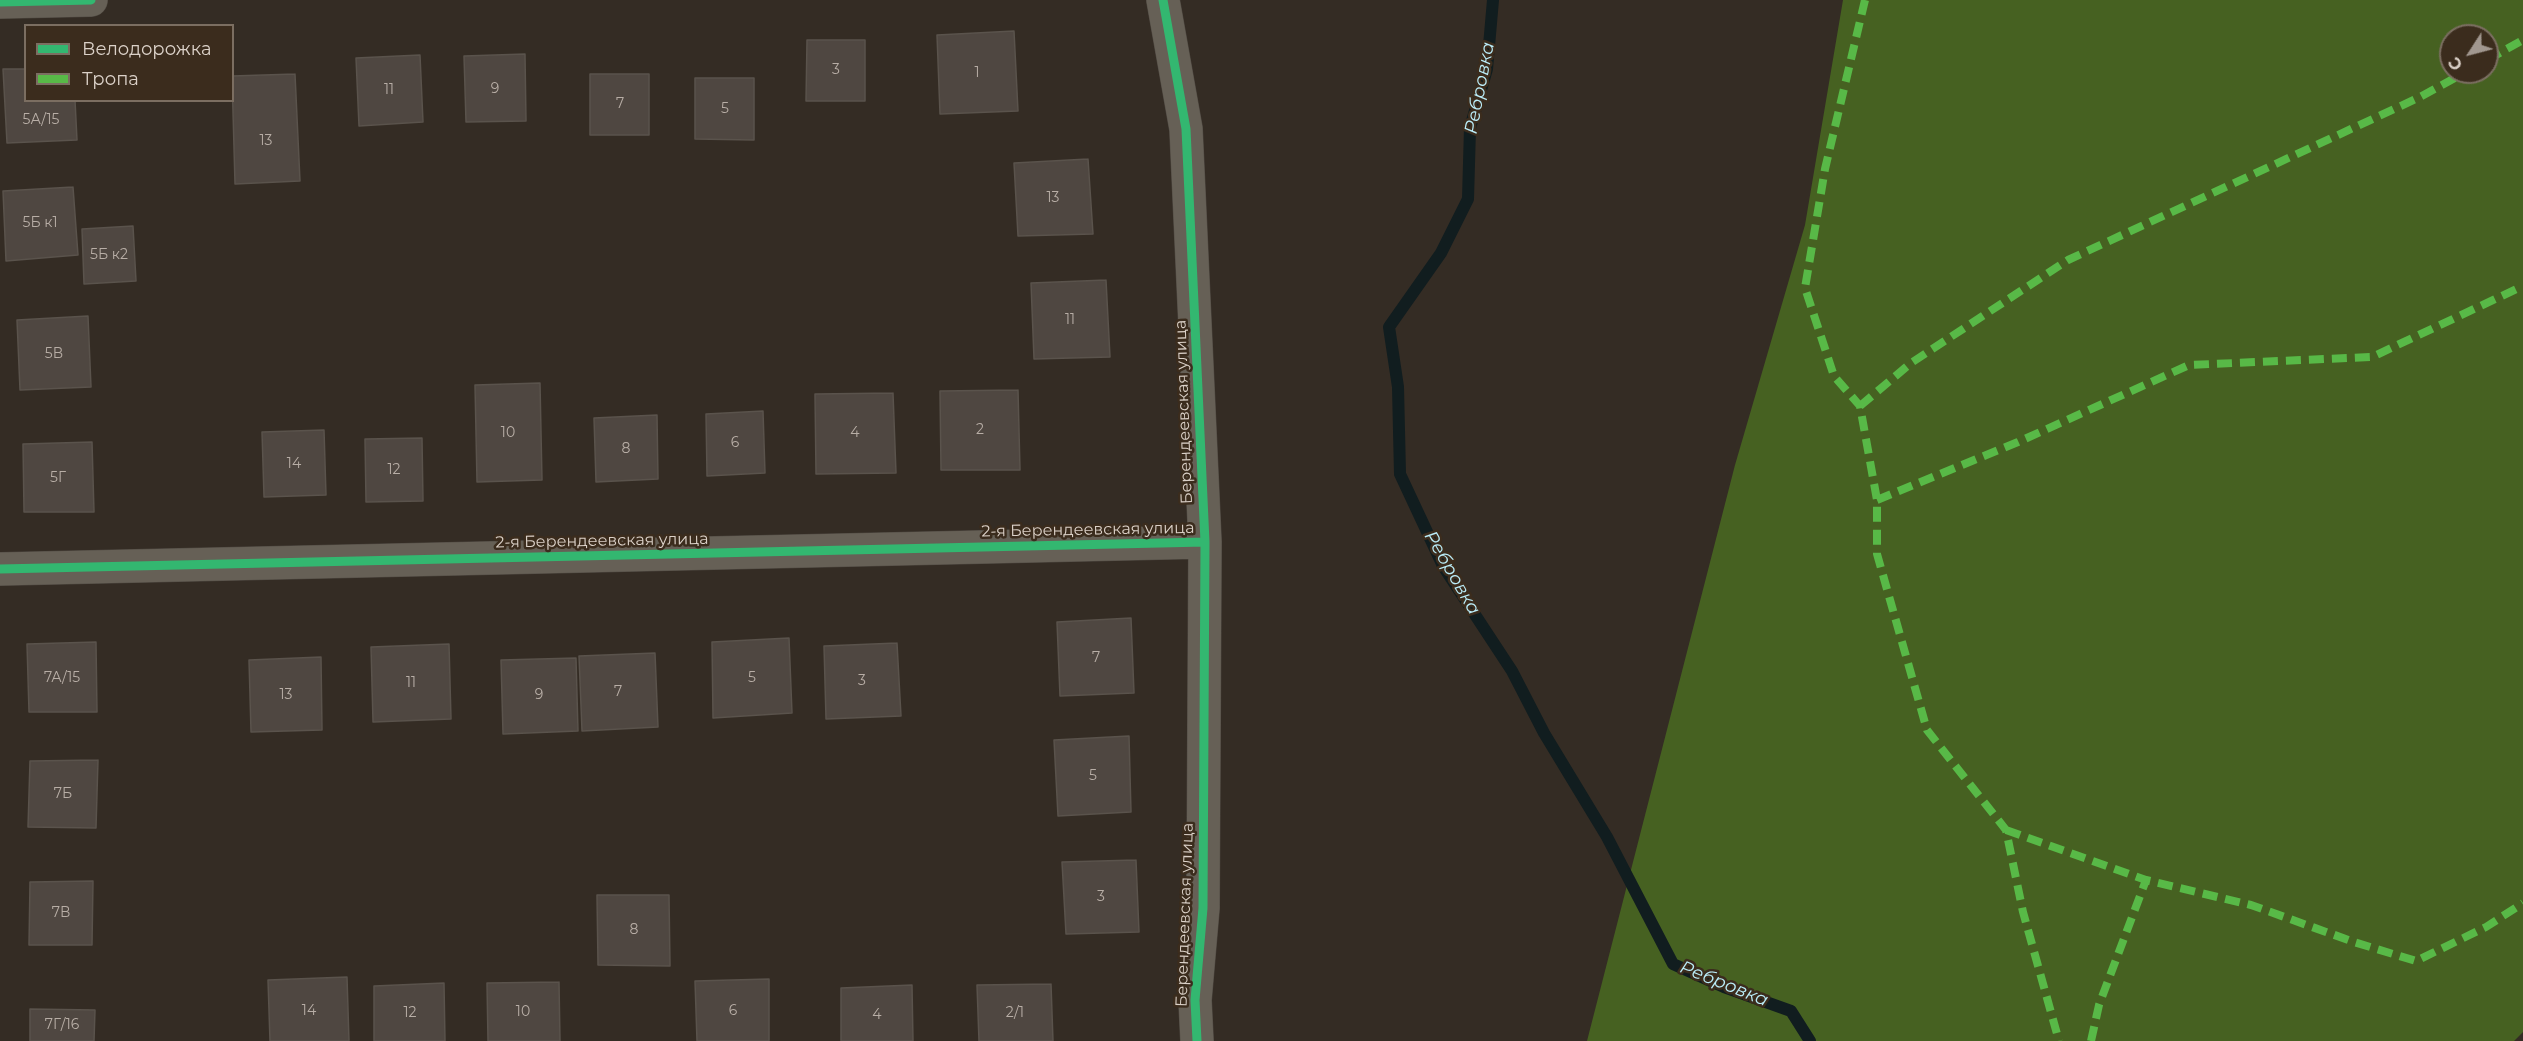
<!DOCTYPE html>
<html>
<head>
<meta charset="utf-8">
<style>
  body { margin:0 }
  #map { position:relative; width:2523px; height:1041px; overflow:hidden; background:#342c24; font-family:Montserrat,sans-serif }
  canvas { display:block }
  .legend { position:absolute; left:24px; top:24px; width:210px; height:78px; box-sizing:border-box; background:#3b2c1d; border:2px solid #7b6e61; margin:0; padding:8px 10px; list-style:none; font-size:18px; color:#dbd1c8 }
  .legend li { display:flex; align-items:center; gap:12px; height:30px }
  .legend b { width:30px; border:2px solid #7b6e61 }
  .north { position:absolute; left:2439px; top:24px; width:60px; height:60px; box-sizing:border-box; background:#3b2c1d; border:2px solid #7b6e61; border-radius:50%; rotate:234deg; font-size:16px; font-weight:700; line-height:24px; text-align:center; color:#dbd1c8 }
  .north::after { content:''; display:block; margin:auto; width:21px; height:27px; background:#a1978f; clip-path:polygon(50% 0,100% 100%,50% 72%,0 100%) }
</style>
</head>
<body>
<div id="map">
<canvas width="2523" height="1041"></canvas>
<ul class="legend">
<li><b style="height:8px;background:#33b770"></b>Велодорожка</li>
<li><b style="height:8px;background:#58b947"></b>Тропа</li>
</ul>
<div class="north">С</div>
</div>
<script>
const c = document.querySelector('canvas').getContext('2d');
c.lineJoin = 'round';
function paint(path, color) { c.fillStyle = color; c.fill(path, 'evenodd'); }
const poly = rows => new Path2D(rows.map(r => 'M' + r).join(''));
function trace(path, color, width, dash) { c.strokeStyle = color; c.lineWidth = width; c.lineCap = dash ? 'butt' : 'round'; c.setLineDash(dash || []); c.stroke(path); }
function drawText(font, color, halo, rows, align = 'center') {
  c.font = font + ' Montserrat,sans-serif'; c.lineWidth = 5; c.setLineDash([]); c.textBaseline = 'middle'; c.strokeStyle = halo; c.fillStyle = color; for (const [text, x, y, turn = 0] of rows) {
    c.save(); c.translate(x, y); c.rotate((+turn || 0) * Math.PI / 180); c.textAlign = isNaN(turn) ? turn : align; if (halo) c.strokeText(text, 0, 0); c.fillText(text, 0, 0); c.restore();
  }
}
paint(poly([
  [1843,0,2523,0,2523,1032,2514,1041,1587,1041,1735,465,1805,225],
  [2451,36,2487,36,2487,72,2451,72]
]), '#466121');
trace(poly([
  [1493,0,1487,69,1470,128,1468,199,1441,253,1389,327,1398,387,1400,474,1443,566,1512,671,1544,733,1607,837,1673,964,1724,987,1791,1011,1810,1041]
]), '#111d1f', 12);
const building = poly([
  [1014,31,1018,111,940,114,937,35,1014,31],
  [807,40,865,40,865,101,806,101,807,40],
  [525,54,526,121,466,122,464,56,525,54],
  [420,55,423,122,359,126,356,58,420,55],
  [3,69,26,69,26,100,75,100,77,140,7,143,3,69],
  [295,74,300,181,235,184,232,76,295,74],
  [590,74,649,74,649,135,590,135,590,74],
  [695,78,754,78,754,140,695,139,695,78],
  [1088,159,1093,234,1018,236,1014,163,1088,159],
  [73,187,78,255,6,261,3,191,73,187],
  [133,226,136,281,84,284,82,229,133,226],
  [1106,280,1110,357,1034,359,1031,283,1106,280],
  [88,316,91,387,20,390,17,320,88,316],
  [540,383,542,480,477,482,475,385,540,383],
  [1018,390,1020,470,941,470,940,391,1018,390],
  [893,393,896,473,816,474,815,394,893,393],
  [763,411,765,473,707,476,706,414,763,411],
  [657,415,658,479,596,482,594,418,657,415],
  [324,430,326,495,264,497,262,432,324,430],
  [422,438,423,501,366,502,365,439,422,438],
  [92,442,94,512,24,512,23,444,92,442],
  [1131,618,1134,693,1060,696,1057,622,1131,618],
  [789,638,792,713,713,718,712,642,789,638],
  [96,642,97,712,29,712,27,644,96,642],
  [897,643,901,716,826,719,824,646,897,643],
  [449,644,451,719,373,722,371,647,449,644],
  [655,653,658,727,582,731,579,656,655,653],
  [321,657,322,730,251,732,249,660,321,657],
  [576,658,578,731,503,734,501,660,576,658],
  [1129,736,1131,812,1058,816,1054,740,1129,736],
  [98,760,96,828,28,827,30,761,98,760],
  [1136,860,1139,932,1066,934,1062,862,1136,860],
  [93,881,92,945,29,945,30,882,93,881],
  [597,895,669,895,670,966,598,965,597,895],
  [347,977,349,1041,270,1041,268,980,347,977],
  [769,979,769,1041,697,1041,695,981,769,979],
  [559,982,560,1041,488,1041,487,983,559,982],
  [444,983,445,1041,374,1041,374,986,444,983],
  [1051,984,1053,1041,979,1041,977,985,1051,984],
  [912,985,913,1041,841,1041,841,988,912,985],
  [30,1009,95,1010,94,1041,30,1041,30,1009]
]);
paint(building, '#4f4741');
trace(building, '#5a534c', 1.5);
const minor = poly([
  [1163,0,1186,129,1205,542,1203,908,1195,1000,1197,1041],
  [0,2,91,0],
  [0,569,1205,542]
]);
trace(minor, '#504a43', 34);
trace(minor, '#666056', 33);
trace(poly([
  [1865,0,1825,169,1805,288,1834,376,1860,406,1877,500,1877,554,1927,730,2006,830,2023,912,2059,1041],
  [2487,60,2523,40],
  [1860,406,1911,363,2068,260,2418,98,2466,72],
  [1877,500,2018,442,2189,365,2372,357,2523,286],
  [2006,830,2146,880,2251,905,2354,942,2416,961,2486,927,2523,903],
  [2091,1041,2099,1005,2146,880]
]), '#58b947', 8, [15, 8]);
trace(poly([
  [1163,0,1186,129,1205,542,1203,908,1195,1000,1197,1041],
  [0,2,91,0],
  [0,569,1205,542]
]), '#33b770', 9);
drawText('14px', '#b8aea6', null, [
  ["3",836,70],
  ["1",977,73],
  ["9",495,89],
  ["11",389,90],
  ["7",620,104],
  ["5",725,109],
  ["5А/15",41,120],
  ["13",266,141],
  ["13",1053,198],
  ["5Б к1",40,223],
  ["5Б к2",109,255],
  ["11",1070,320],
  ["5В",54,354],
  ["2",980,430],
  ["10",508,433],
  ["4",855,433],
  ["6",735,443],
  ["8",626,449],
  ["14",294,464],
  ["12",394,470],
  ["5Г",58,478],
  ["7",1096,658],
  ["7А/15",62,678],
  ["5",752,678],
  ["3",862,681],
  ["11",411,683],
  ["7",618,692],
  ["13",286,695],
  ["9",539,695],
  ["5",1093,776],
  ["7Б",63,794],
  ["3",1101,897],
  ["7В",61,913],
  ["8",634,930],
  ["14",309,1011],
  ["6",733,1011],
  ["10",523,1012],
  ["12",410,1013],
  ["2/1",1015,1013],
  ["4",877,1015],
  ["7Г/16",62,1025]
]);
drawText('16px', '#dbd1c8', '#3b2c1d', [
  ["Берендеевская улица",1184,412,-92],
  ["2-я Берендеевская улица",1088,530,-1],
  ["2-я Берендеевская улица",602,541,-1],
  ["Берендеевская улица",1185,915,-88]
]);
drawText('italic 18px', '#bbeefa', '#3b2c1d', [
  ["Ребровка",1480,88,-79],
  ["Ребровка",1452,573,60],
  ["Ребровка",1724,984,22]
]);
</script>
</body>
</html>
